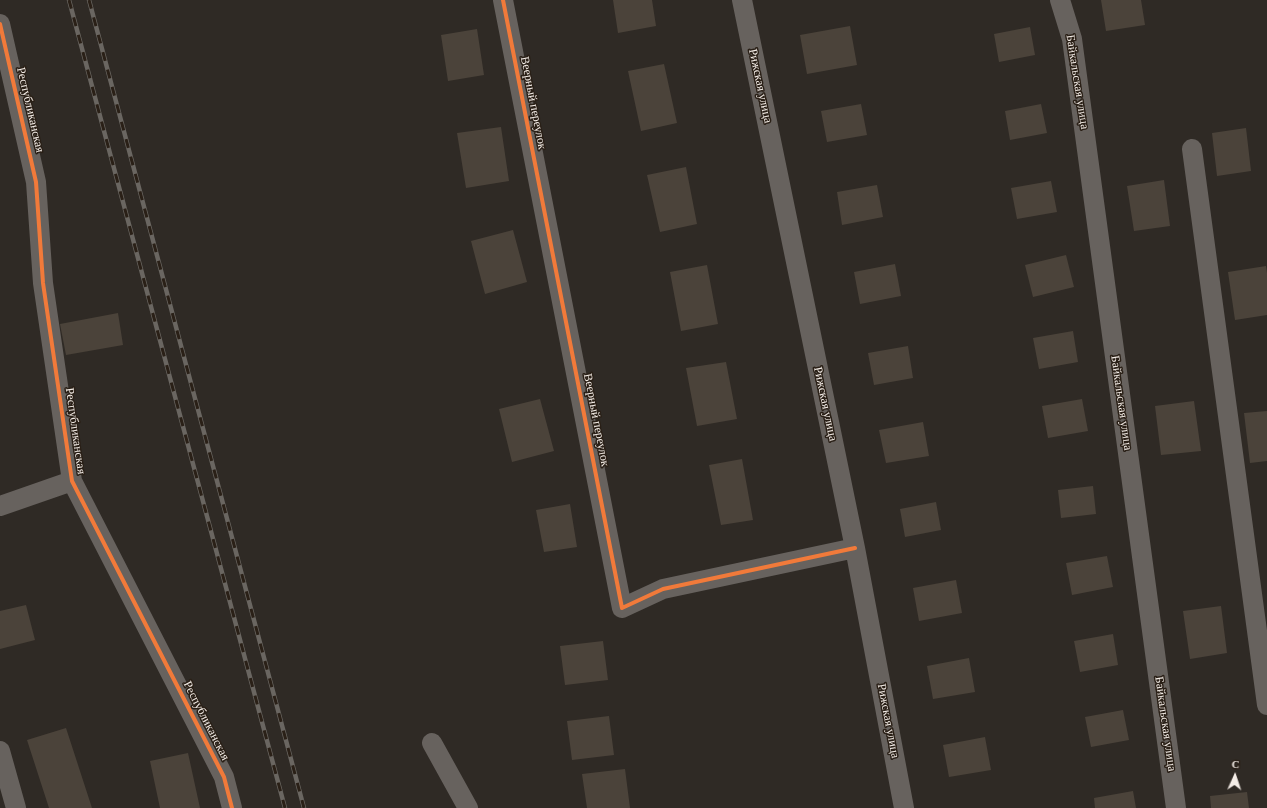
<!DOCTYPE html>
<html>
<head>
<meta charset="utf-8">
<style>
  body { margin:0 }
  #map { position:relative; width:1267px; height:808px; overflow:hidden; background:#2f2a25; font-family:"Times New Roman",serif }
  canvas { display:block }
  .north { position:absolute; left:1215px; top:756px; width:40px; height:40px; -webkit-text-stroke:3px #2a2017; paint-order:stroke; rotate:3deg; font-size:11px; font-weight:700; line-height:16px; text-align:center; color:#f4ede7 }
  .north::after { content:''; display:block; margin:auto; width:14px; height:18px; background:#f4ede7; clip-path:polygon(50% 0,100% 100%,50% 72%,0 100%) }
</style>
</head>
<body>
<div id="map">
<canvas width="1267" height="808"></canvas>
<div class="north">С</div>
</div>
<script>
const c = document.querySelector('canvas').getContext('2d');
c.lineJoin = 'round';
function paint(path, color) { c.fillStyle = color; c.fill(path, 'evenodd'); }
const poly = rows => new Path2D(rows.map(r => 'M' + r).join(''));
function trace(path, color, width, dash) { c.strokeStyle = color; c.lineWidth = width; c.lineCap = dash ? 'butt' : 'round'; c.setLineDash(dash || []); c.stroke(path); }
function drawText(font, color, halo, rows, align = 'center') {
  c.font = font + ' "Times New Roman",serif'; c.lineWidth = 3; c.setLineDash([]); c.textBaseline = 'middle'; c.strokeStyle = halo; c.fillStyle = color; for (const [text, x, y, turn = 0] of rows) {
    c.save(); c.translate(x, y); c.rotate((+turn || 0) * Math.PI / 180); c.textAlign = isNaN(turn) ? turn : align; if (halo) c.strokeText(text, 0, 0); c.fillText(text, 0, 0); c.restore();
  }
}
paint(poly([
  [613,0,652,0,656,26,618,33],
  [1101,0,1141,0,1145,25,1106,31],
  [850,26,857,65,807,74,800,35],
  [1030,27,1035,55,999,62,994,34],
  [477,29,484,75,448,81,441,35],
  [664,64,677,123,641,131,628,71],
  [861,104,867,135,827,142,821,111],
  [1041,104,1047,133,1010,140,1005,111],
  [501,127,509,181,466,188,457,133],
  [1246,128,1251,171,1217,176,1212,133],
  [686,167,697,224,660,232,647,175],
  [1164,180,1170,226,1134,231,1127,186],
  [1051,181,1057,212,1017,219,1011,188],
  [877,185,883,217,842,225,837,192],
  [513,230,527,282,485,294,471,241],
  [1066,255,1074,287,1033,297,1025,265],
  [895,264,901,296,860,304,854,272],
  [707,265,718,324,681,331,670,272],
  [1266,266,1267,273,1267,315,1235,320,1228,272],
  [118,313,123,345,66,355,60,324],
  [1073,331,1078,362,1039,369,1033,338],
  [908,346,913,378,874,385,868,353],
  [726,362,737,419,697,426,686,368],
  [540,399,554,451,512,462,499,409],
  [1082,399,1088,431,1048,438,1042,406],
  [1194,401,1201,451,1161,455,1155,406],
  [1267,411,1267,461,1250,463,1244,413],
  [923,422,929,456,886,463,879,430],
  [742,459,753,520,721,525,709,465],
  [1093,486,1096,514,1061,518,1058,490],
  [936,502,941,530,905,537,900,509],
  [570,504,577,547,544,552,536,510],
  [1107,556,1113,587,1072,595,1066,563],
  [956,580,962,613,919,621,913,588],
  [26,605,35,640,0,649,0,611],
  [1221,606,1227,653,1190,659,1183,611],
  [1113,634,1118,665,1080,672,1074,641],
  [603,641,608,680,565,685,560,646],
  [969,658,975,692,933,699,927,666],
  [1123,710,1129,740,1091,747,1085,717],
  [609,716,614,755,572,760,567,721],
  [66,728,92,808,49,808,27,740],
  [985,737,991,770,949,777,943,745],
  [188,753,200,808,160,808,150,761],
  [625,769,630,808,587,808,582,774],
  [1133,791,1136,808,1095,808,1094,798],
  [1247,792,1249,808,1211,808,1210,796]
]), '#4b433a');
trace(poly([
  [503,0,622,608,663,589,855,548],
  [742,0,855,548,904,808],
  [1060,0,1072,39,1176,808],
  [0,24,36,182,43,283,72,481,224,777,232,808],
  [1192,149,1267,705],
  [0,506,72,481],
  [432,743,468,808],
  [0,751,16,808]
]), '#67625e', 20);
const rail = poly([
  [69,0,285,808],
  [89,0,304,808]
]);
trace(rail, '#6a6661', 4.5);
trace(rail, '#2a2017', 3, [9]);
trace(poly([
  [503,0,622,608,663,589,855,548],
  [0,24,36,182,43,283,72,481,224,777,232,808]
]), '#f17a3a', 4);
drawText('12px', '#f4ede7', '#2a2017', [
  ["Байкальская улица",1077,82,81],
  ["Рижская улица",760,86,78],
  ["Веерный переулок",533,103,79],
  ["Республиканская",30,110,77],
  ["Байкальская улица",1121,403,82],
  ["Рижская улица",825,404,78],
  ["Веерный переулок",596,420,79],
  ["Республиканская",75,431,82],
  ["Республиканская",206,721,63],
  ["Рижская улица",888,721,79],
  ["Байкальская улица",1165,724,82]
]);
</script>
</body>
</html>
